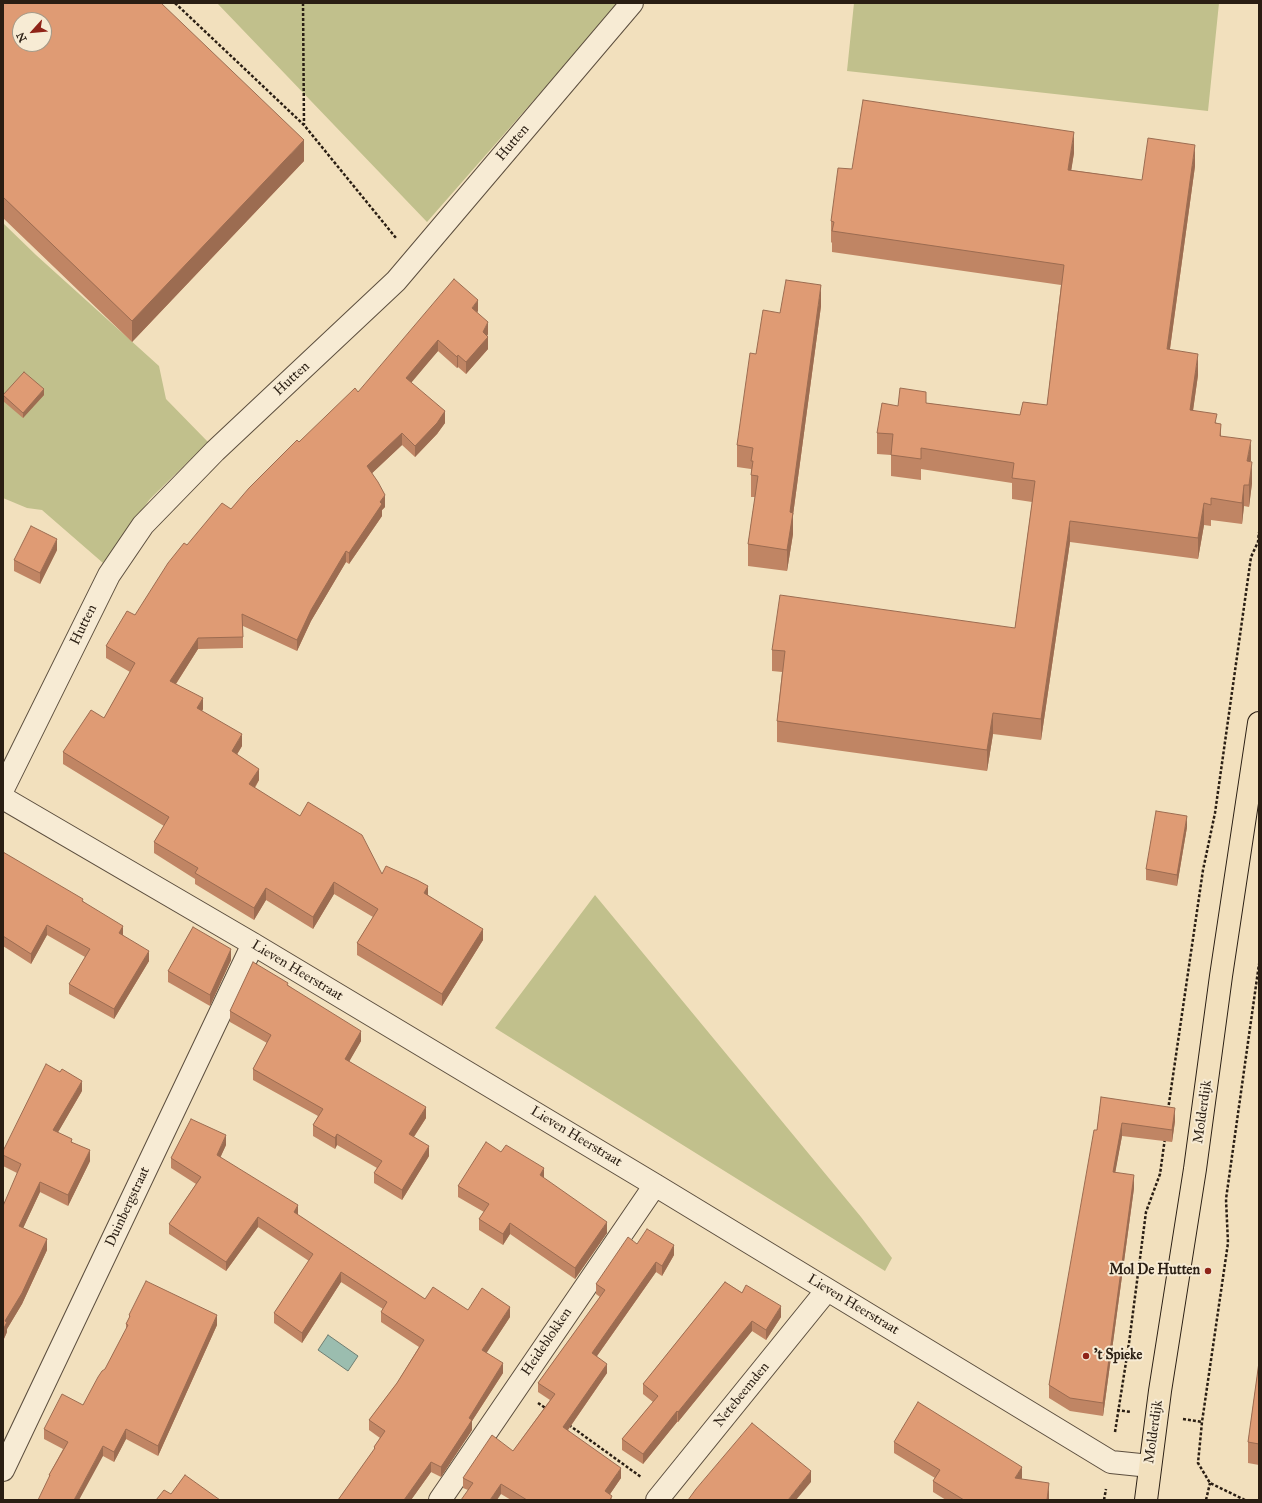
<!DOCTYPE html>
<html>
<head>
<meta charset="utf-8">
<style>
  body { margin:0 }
  #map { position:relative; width:1262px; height:1503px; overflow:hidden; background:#f2e0bd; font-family:"IM FELL Great Primer",serif }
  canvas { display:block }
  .frame { position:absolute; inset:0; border:4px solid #2a1e13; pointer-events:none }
  .north { position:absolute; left:12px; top:12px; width:40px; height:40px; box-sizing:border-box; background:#f7ebd4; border:1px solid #a59987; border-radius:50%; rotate:243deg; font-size:11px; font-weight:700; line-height:16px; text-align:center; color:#2a1e13 }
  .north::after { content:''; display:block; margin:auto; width:14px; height:18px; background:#8f2418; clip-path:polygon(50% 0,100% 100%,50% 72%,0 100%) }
</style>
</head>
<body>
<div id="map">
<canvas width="1262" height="1503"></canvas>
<div class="frame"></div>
<div class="north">N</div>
</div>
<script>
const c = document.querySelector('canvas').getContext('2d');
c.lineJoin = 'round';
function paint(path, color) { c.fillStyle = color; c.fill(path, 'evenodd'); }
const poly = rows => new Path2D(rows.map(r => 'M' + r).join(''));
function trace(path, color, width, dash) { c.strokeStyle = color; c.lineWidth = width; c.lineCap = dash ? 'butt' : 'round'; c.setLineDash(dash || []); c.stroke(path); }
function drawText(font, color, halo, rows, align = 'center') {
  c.font = font + ' "IM FELL Great Primer",serif'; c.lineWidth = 4; c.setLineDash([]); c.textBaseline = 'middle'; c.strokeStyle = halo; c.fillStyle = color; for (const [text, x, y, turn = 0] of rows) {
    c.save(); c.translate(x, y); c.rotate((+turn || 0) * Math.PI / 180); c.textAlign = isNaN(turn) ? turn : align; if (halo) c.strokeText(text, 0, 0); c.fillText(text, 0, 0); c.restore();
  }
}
paint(poly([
  [217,3,619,3,427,222],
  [854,3,1219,3,1208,111,847,71],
  [3,223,36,255,159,366,166,399,208,442,150,499,103,563,42,510,27,508,3,498],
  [595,895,861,1217,892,1258,885,1271,495,1028]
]), '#c1c08c');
const water = poly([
  [328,1335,358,1356,348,1371,318,1350,328,1335]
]);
paint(water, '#9bbdaf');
trace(water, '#6e7d71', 1);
const minor = poly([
  [3,789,109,575,143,525,215,451,396,281,632,3],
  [3,798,253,944,655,1185,1111,1462,1150,1466],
  [3,1470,253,944],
  [440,1500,655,1185],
  [657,1500,827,1290]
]);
const major = poly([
  [1146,1500,1160,1391,1195,1169,1221,976,1259,723]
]);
trace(minor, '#5c4e3e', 24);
trace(major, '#2a1e13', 24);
trace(poly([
  [175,3,304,125,396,238],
  [303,3,304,125],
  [1168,1110,1203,870,1215,813,1251,557,1258,542,1259,532],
  [538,1403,547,1409],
  [1117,1410,1131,1412],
  [1183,1419,1202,1422],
  [569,1425,641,1477],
  [1115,1432,1129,1343,1146,1212,1160,1174,1165,1138],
  [1104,1500,1106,1489],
  [1206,1500,1210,1483],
  [1245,1500,1210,1483,1198,1463,1202,1422,1228,1243,1226,1199,1259,964]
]), '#2a1e13', 2.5, [3, 2]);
trace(minor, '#f7ebd4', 22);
trace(major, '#f2e0bd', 22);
paint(poly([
  [3,3,304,161,132,342,3,218],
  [1074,153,1071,170,1142,180,1195,166,1170,349,1198,375,1193,411,1217,423,1221,436,1251,462,1252,483,1249,507,1244,506,1242,524,1211,520,1211,526,1204,525,1198,559,1070,542,1041,740,993,734,987,771,777,742,777,721,782,672,772,671,772,650,1015,628,1032,502,1012,499,1012,483,921,469,921,480,891,476,891,455,877,454,877,433,898,406,926,403,1020,415,1047,405,1061,285,832,252,832,243,831,242,831,221],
  [821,306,793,515,793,534,787,571,748,566,748,544,755,497,751,497,751,469,737,467,737,445,756,354,780,313],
  [478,311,477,313,488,334,487,336,488,349,466,374,458,367,457,368,438,351,411,382,445,423,437,434,415,457,402,445,372,473,385,507,382,510,382,516,349,564,346,562,311,621,297,651,243,626,243,648,198,649,176,684,203,709,202,711,242,746,237,754,259,780,255,788,382,874,428,895,483,940,442,1006,357,955,357,943,373,917,334,894,313,929,266,900,254,920,195,884,195,879,154,853,154,842,164,826,63,764,63,752,104,718,130,672,106,658,106,646,135,615,187,545,231,509,299,442,358,392],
  [3,395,44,395,23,418,3,401],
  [57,550,40,584,14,571,14,560],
  [1187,827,1177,886,1146,880,1146,869],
  [3,852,83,901,123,935,149,961,114,1019,69,994,69,984,85,957,47,935,31,964,3,946],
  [231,960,210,1006,168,982,168,971],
  [288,985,361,1041,349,1061,426,1118,414,1137,429,1156,402,1200,374,1183,374,1173,377,1168,337,1145,335,1149,313,1136,313,1125,318,1116,253,1080,253,1069,267,1043,230,1022,230,1011],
  [82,1091,58,1132,72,1142,90,1161,68,1206,40,1192,23,1228,47,1250,22,1304,7,1329,7,1332,3,1341,17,1173,3,1166,3,1151],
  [1101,1097,1175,1121,1172,1142,1122,1136,1115,1172,1134,1188,1103,1416,1070,1411,1049,1398,1049,1385,1097,1130],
  [226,1145,220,1157,298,1214,298,1215,425,1299,468,1310,510,1317,486,1353,503,1373,472,1421,472,1430,441,1477,431,1472,411,1500,338,1500,374,1450,374,1447,380,1438,369,1430,369,1420,397,1383,419,1347,381,1322,381,1312,383,1309,341,1282,302,1343,274,1323,274,1313,309,1261,258,1227,226,1271,169,1234,169,1224,196,1184,171,1168,171,1158],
  [544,1178,607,1233,575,1279,510,1234,503,1245,479,1230,479,1219,484,1212,458,1197,458,1186],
  [637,1244,674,1255,662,1276,656,1272,597,1356,607,1373,568,1430,621,1478,610,1494,612,1500,511,1500,501,1494,468,1490,463,1488,463,1478,513,1451,550,1400,538,1392,538,1383,600,1297,596,1294,596,1284],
  [725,1282,781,1317,766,1340,752,1331,678,1422,677,1422,643,1464,622,1450,622,1439,653,1402,643,1394,643,1384],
  [129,1315,217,1325,158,1456,126,1439,114,1462,103,1456,49,1478,49,1475,63,1449,44,1439,44,1429,83,1405,105,1369,126,1330,126,1324,129,1318],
  [1259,1362,1259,1465,1248,1463,1248,1442],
  [894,1442,1022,1478,1021,1479,1049,1494,1049,1500,946,1500,933,1492,933,1481,935,1478,894,1453]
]), '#c08564');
paint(poly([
  [1074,132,1074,153,1068,191,1068,170],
  [304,140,304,161,132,342,132,321],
  [1195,145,1195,166,1167,370,1167,349],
  [821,285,821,306,793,515,793,534,787,571,787,550,790,512],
  [478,300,478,311,472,320,472,308],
  [488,322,488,334,484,342,488,337,488,349,466,374,466,362,483,332],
  [438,340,438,351,406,389,406,378],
  [1198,354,1198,375,1190,431,1190,410],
  [458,355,458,367,457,368,457,357],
  [44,389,44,395,23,418,23,413],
  [445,411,445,423,437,434,415,457,415,446],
  [1221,424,1221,445,1220,436],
  [402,433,402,445,367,478,367,466],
  [1251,440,1251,461,1247,461],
  [1252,462,1252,483,1249,507,1249,485],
  [1244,485,1244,506,1242,524,1242,503],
  [385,495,385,507,382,510,382,516,349,564,349,553,380,502],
  [1204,503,1204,525,1198,559,1198,538],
  [1070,521,1070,542,1041,740,1041,719],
  [57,539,57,550,40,584,40,573],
  [346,551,346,562,311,621,297,651,297,640,311,610],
  [198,638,198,649,170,693,170,681],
  [4,651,4,662,3,663,3,652],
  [203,698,203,709,197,720,197,708],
  [993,713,993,734,987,771,987,750],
  [242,734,242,746,232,763,232,751],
  [259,769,259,780,249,796,249,784],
  [1187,816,1187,827,1177,886,1177,875],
  [334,882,334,894,313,929,313,917],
  [428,886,428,898,424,893],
  [266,888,266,900,254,920,254,908],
  [47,925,47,935,31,964,31,954],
  [123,926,123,936,119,933],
  [483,929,483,940,442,1006,442,994],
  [231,949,231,960,210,1006,210,995],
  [149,951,149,961,114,1019,114,1009],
  [361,1031,361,1041,345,1069,345,1059],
  [82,1081,82,1091,53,1141,53,1130],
  [426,1107,426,1118,409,1144,409,1134],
  [1175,1108,1175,1121,1172,1142,1172,1130],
  [1122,1123,1122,1136,1113,1185,1113,1172],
  [337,1134,337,1145,335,1149,335,1138],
  [226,1135,226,1145,217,1165,217,1155],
  [429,1146,429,1156,402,1200,402,1190],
  [90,1150,90,1161,68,1206,68,1195],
  [544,1168,544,1179,540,1175],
  [1134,1175,1134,1188,1103,1416,1103,1403],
  [40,1182,40,1192,19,1237,19,1226],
  [298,1205,298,1214,294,1222,294,1212],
  [258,1217,258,1227,226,1271,226,1262],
  [607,1222,607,1233,575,1279,575,1268],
  [510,1223,510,1234,503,1245,503,1234],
  [47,1239,47,1250,22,1304,7,1329,7,1332,3,1341,3,1330,5,1321],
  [674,1245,674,1255,662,1276,662,1266],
  [656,1262,656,1272,592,1363,592,1353],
  [341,1272,341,1282,302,1343,302,1333],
  [781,1306,781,1317,766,1340,766,1330],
  [510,1307,510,1317,482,1360,482,1350],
  [217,1315,217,1325,158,1456,158,1446],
  [752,1321,752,1331,678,1422,678,1412],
  [503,1363,503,1373,472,1421,472,1430,441,1477,441,1467,469,1418],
  [607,1364,607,1373,563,1437,563,1427],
  [677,1411,677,1422,643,1464,643,1454],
  [126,1429,126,1439,114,1462,114,1452],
  [103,1446,103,1456,79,1500,74,1500],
  [431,1462,431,1472,411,1500,404,1500],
  [1022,1467,1022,1478,1015,1489,1015,1478],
  [621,1468,621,1478,606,1500,605,1491],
  [811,1471,811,1482,796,1500,788,1500],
  [1049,1483,1049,1500,1047,1500],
  [501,1484,501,1494,497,1500,490,1500]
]), '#9c6c51');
const building = poly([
  [3,3,161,3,304,140,132,321,3,197,3,3],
  [20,20,44,20,44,44,20,44,20,20],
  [863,100,1074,132,1068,170,1142,180,1148,138,1195,145,1167,349,1198,354,1190,410,1217,414,1215,423,1221,424,1220,436,1251,440,1247,461,1252,462,1249,485,1244,485,1242,503,1211,498,1211,505,1204,503,1198,538,1070,521,1041,719,993,713,987,750,777,721,785,651,772,650,780,595,1015,628,1035,481,1012,478,1014,463,921,448,921,459,891,455,893,434,877,433,882,403,898,406,900,388,926,392,926,403,1020,415,1023,402,1047,405,1064,265,832,231,834,222,831,221,838,168,852,169,863,100],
  [454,279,478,300,472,308,488,322,483,332,488,337,466,362,458,355,457,357,438,340,406,378,445,411,437,423,415,446,402,433,367,466,378,482,385,495,380,502,382,504,349,553,346,551,311,610,297,640,242,614,243,637,198,638,170,681,203,698,197,708,242,734,232,751,259,769,249,784,300,816,308,802,362,835,382,874,386,866,417,880,428,886,424,893,483,929,442,994,357,943,378,909,334,882,313,917,266,888,254,908,195,873,198,868,154,842,169,817,63,752,91,710,104,718,135,663,106,646,127,611,135,615,168,563,184,543,187,545,222,503,231,509,249,488,297,440,299,442,355,388,358,392,454,279],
  [786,280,821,285,790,512,793,513,787,550,748,544,758,476,751,475,753,461,751,461,753,448,737,445,750,353,756,354,763,310,780,313,786,280],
  [24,372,44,389,23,413,3,395,24,372],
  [31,526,57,539,40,573,14,560,31,526],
  [1156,811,1187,816,1177,875,1146,869,1156,811],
  [3,852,83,899,82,901,123,926,119,933,149,951,114,1009,69,984,90,949,47,925,31,954,3,936,3,852],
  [193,927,231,949,210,995,168,971,193,927],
  [253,962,288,983,287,985,361,1031,345,1059,426,1107,409,1134,429,1146,402,1190,374,1173,382,1161,337,1134,335,1138,313,1125,323,1109,253,1069,271,1035,230,1011,253,962],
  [46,1064,60,1072,62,1069,82,1081,53,1130,72,1139,71,1142,90,1150,68,1195,40,1182,19,1226,47,1239,22,1293,5,1321,7,1322,3,1330,3,1206,21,1164,3,1155,3,1151,46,1064],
  [1101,1097,1175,1108,1172,1130,1122,1123,1113,1172,1134,1175,1103,1403,1070,1398,1049,1385,1094,1130,1097,1130,1101,1097],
  [191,1119,226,1135,217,1155,298,1205,294,1212,425,1299,433,1287,468,1310,482,1288,510,1307,482,1350,503,1363,469,1418,472,1420,441,1467,431,1462,404,1500,338,1500,375,1448,374,1447,385,1431,369,1420,397,1383,424,1340,381,1312,387,1302,341,1272,302,1333,274,1313,313,1254,258,1217,226,1262,169,1224,201,1177,171,1158,191,1119],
  [486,1142,501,1152,506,1145,544,1168,540,1175,607,1222,575,1268,510,1223,503,1234,479,1219,489,1204,458,1186,486,1142],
  [647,1229,674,1245,662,1266,656,1262,592,1353,607,1364,563,1427,621,1468,605,1491,612,1496,610,1500,527,1500,501,1484,490,1500,461,1500,473,1483,463,1478,492,1435,513,1451,555,1394,538,1383,605,1290,596,1284,628,1237,637,1244,647,1229],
  [146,1281,217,1315,158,1446,126,1429,114,1452,103,1446,74,1500,38,1500,50,1475,49,1475,68,1442,44,1429,62,1394,83,1405,98,1377,102,1371,105,1369,128,1325,126,1324,130,1316,129,1315,146,1281],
  [725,1282,742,1293,746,1285,781,1306,766,1330,752,1321,678,1412,677,1411,643,1454,622,1439,658,1396,643,1384,725,1282],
  [1259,1362,1259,1444,1248,1442,1259,1362],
  [918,1402,1022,1467,1015,1478,1049,1483,1047,1500,964,1500,933,1481,940,1470,894,1442,918,1402],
  [752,1423,811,1471,788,1500,688,1500,696,1489,752,1423],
  [185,1475,220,1500,156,1500,164,1490,171,1494,185,1475]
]);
paint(building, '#df9b74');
trace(building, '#9c6c51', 1);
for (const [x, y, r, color] of [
  [1208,1271,4,"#8f2418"],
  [1086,1356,4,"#8f2418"]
]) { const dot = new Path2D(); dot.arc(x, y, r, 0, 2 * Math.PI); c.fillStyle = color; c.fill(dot); trace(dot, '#f7ebd4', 1.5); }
drawText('14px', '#2a1e13', '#f7ebd4', [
  ["Hutten",513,143,-50],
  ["Hutten",292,379,-43],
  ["Hutten",84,625,-64],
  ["Lieven Heerstraat",297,971,31],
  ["Molderdijk",1203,1112,-82],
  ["Lieven Heerstraat",576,1137,31],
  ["Duinbergstraat",128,1207,-65],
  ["Lieven Heerstraat",853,1305,31],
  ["Heideblokken",547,1342,-56],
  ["Netebeemden",742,1395,-51],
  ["Molderdijk",1154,1432,-82]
]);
drawText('bold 14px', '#2a1e13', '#f7ebd4', [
  ["Mol De Hutten",1200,1271],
  ["'t Spieke",1094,1356,"left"]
], 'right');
</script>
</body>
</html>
